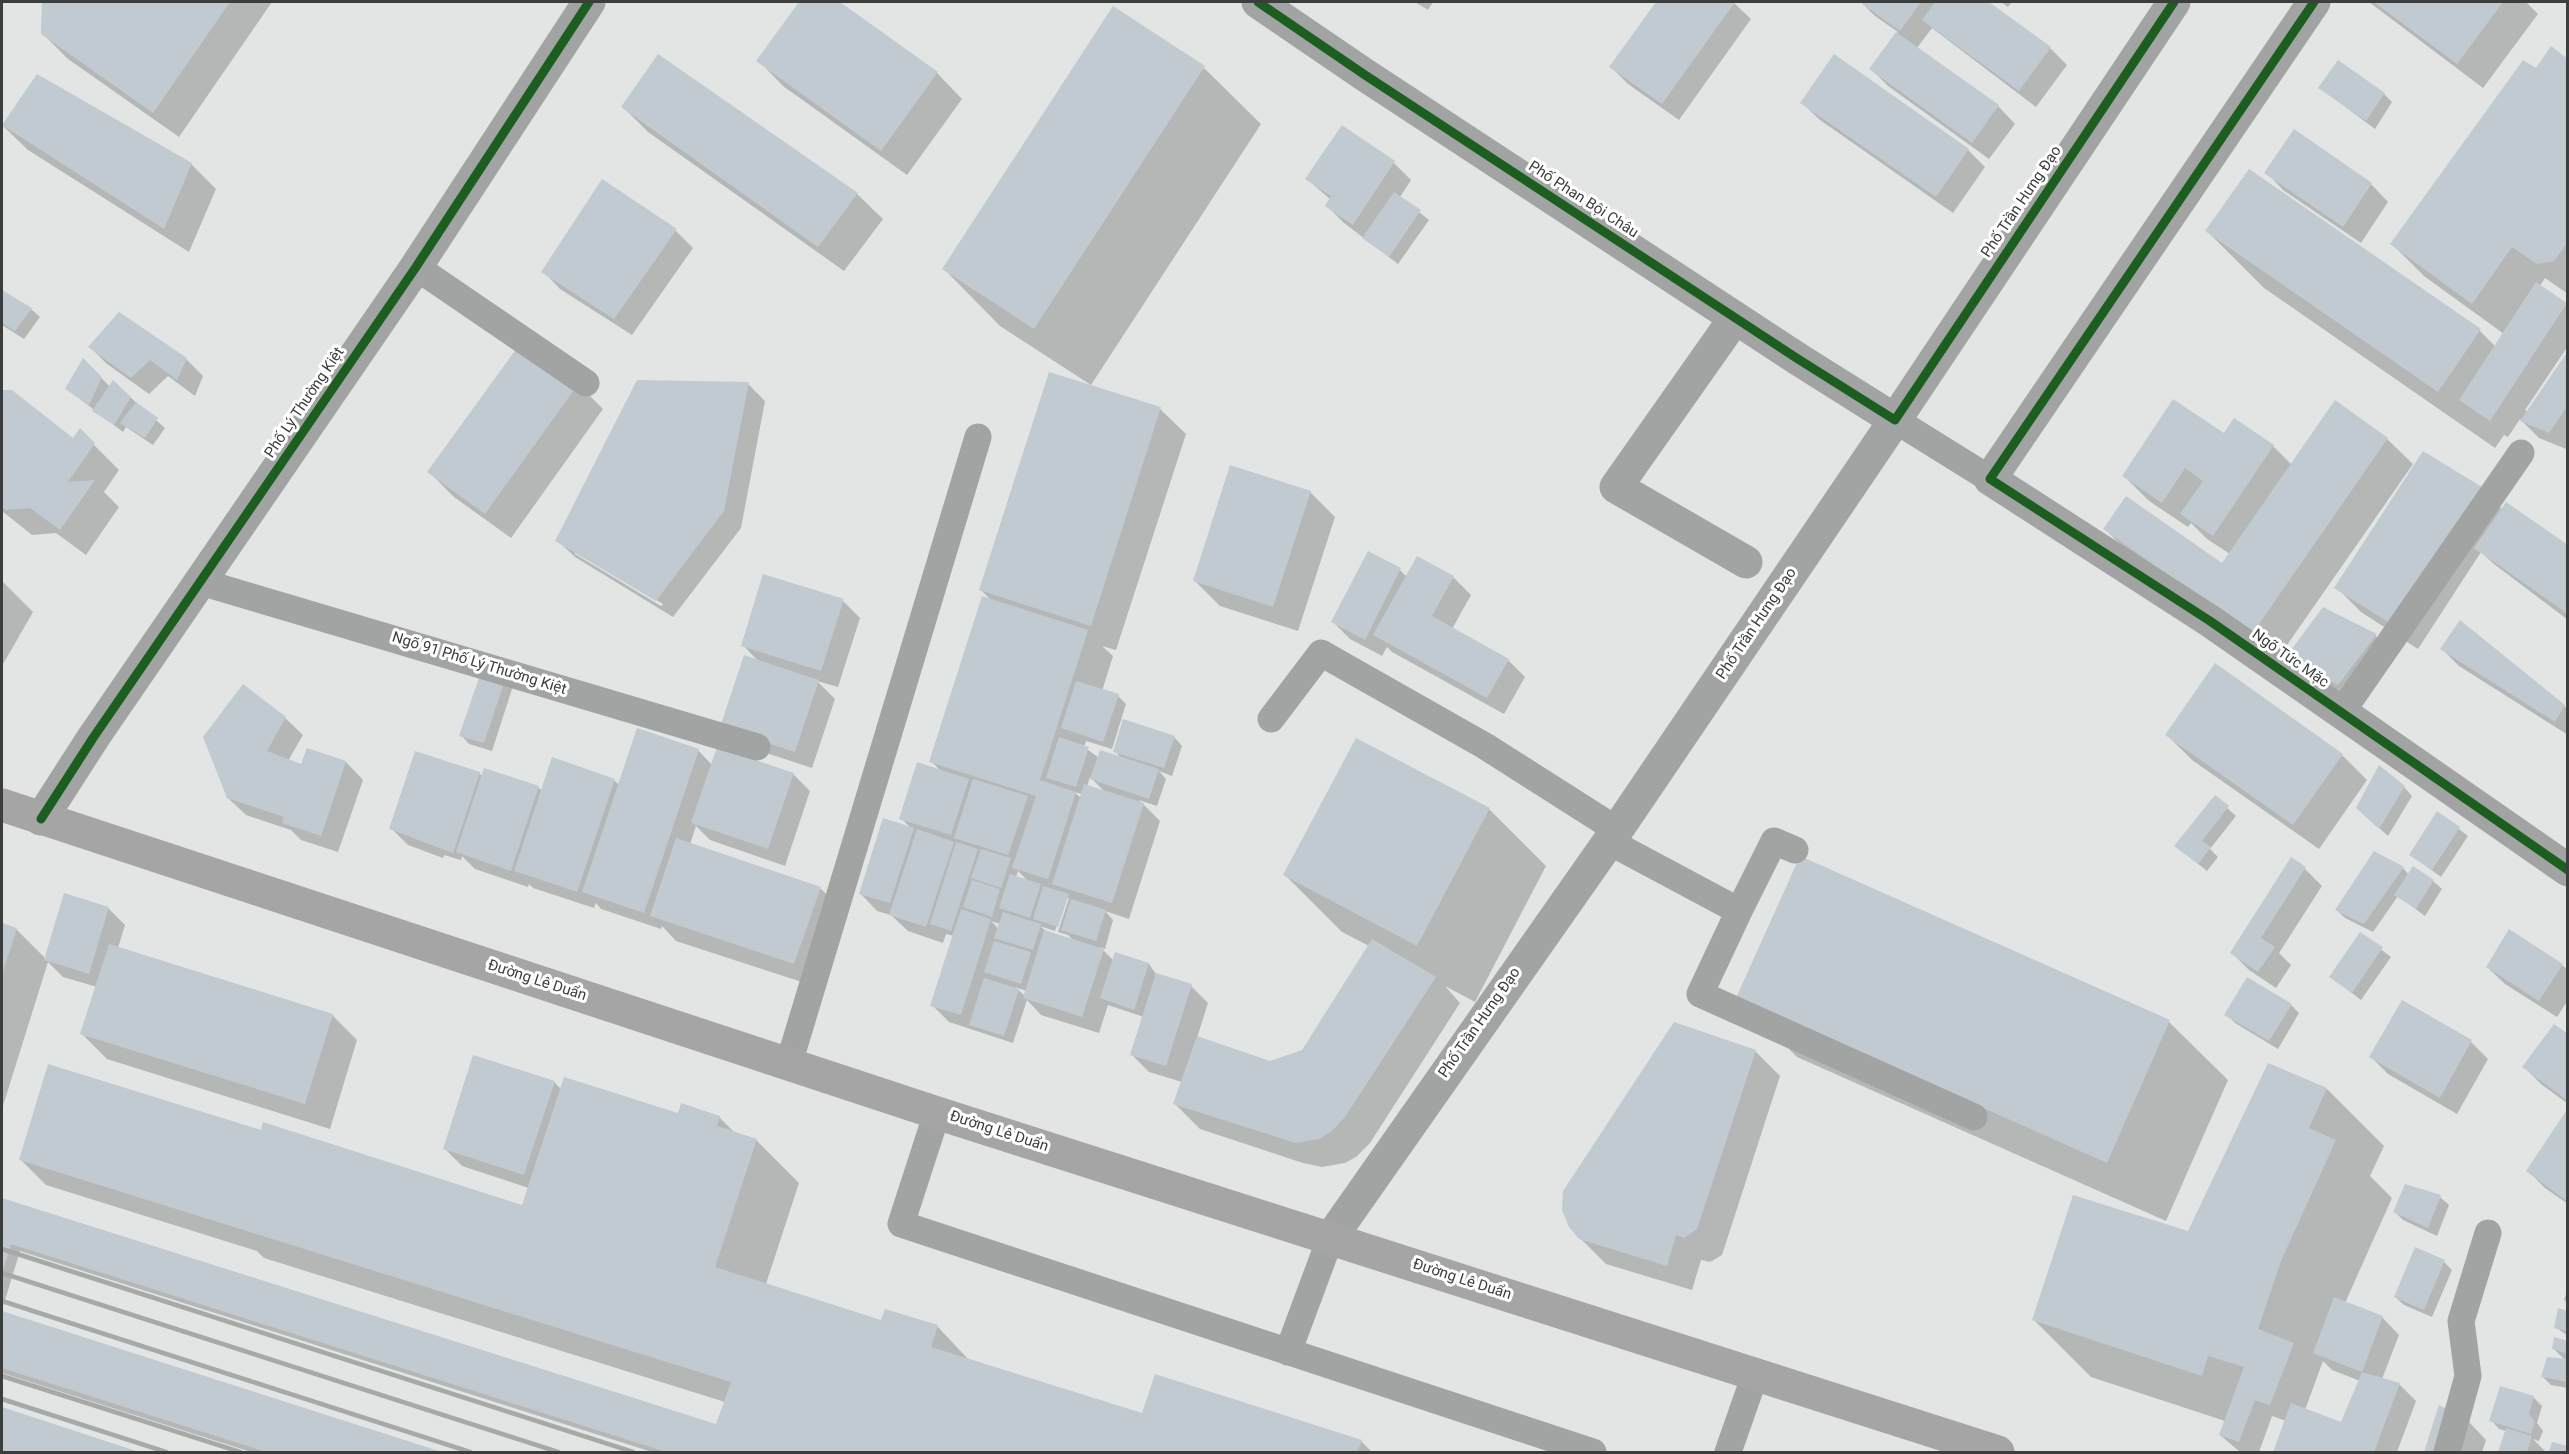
<!DOCTYPE html>
<html>
<head>
<meta charset="utf-8">
<style>
  body { margin:0 }
  #map { position:relative; width:2569px; height:1454px; overflow:hidden; background:#e3e4e4; font-family:Roboto,sans-serif }
  canvas { display:block }
  .frame { position:absolute; inset:0; border:3px solid #3c3d3d; pointer-events:none }
</style>
</head>
<body>
<div id="map">
<canvas width="2569" height="1454"></canvas>
<div class="frame"></div>
</div>
<script>
const c = document.querySelector('canvas').getContext('2d');
c.lineJoin = 'round';
function paint(path, color) { c.fillStyle = color; c.fill(path, 'evenodd'); }
const poly = rows => new Path2D(rows.map(r => 'M' + r).join(''));
function trace(path, color, width, dash) { c.strokeStyle = color; c.lineWidth = width; c.lineCap = dash ? 'butt' : 'round'; c.setLineDash(dash || []); c.stroke(path); }
function drawText(font, color, halo, rows, align = 'center') {
  c.font = font + ' Roboto,sans-serif'; c.lineWidth = 6; c.setLineDash([]); c.textBaseline = 'middle'; c.strokeStyle = halo; c.fillStyle = color; for (const [text, x, y, turn = 0] of rows) {
    c.save(); c.translate(x, y); c.rotate((+turn || 0) * Math.PI / 180); c.textAlign = isNaN(turn) ? turn : align; if (halo) c.strokeText(text, 0, 0); c.fillText(text, 0, 0); c.restore();
  }
}
paint(poly([
  [43,2,272,2,179,137,68,59,43,34],
  [801,2,838,2,937,73,962,99,907,175,783,86,758,60],
  [1415,2,1433,2,1428,10],
  [1657,2,1733,2,1751,19,1679,120,1628,84,1611,67],
  [1861,2,1987,2,2050,48,2067,65,2036,107,1932,28,1917,48,1998,106,2015,124,1989,159,1888,86,1871,69,1898,32,1875,16],
  [2001,2,2012,2,2008,7],
  [2369,2,2526,2,2538,14,2483,88],
  [658,56,857,194,883,219,844,271,648,132,623,107],
  [2568,60,2568,294,2545,278,2540,286,2568,305,2568,346,2525,410,2528,412,2568,354,2566,449,2539,438,2520,419,2508,437,2504,435,2495,448,2264,288,2207,231,2480,331,2496,347,2504,334,2424,276,2392,244,2536,70],
  [1204,68,1261,124,1091,385,1000,326,944,269],
  [2320,88,2384,94,2392,102,2375,129],
  [1802,103,1968,150,1985,167,1953,213,1820,120],
  [2,125,191,164,216,189,189,252,28,150],
  [1342,127,1394,163,1411,180,1400,197,1429,220,1398,264,1344,223,1327,206,1331,200,1307,179],
  [2294,131,2371,184,2388,202,2361,243,2283,190,2266,172],
  [676,231,693,248,632,335,560,289,543,271],
  [2,292,31,309,40,317,24,339,2,325],
  [90,347,186,359,203,376,195,396,168,376,149,394,107,364],
  [84,360,110,387,113,382,165,428,153,445,126,427,123,432,67,389],
  [578,384,603,409,511,538,454,497,429,472],
  [748,384,765,401,741,528,673,617,575,557,557,540],
  [575,551,663,604,661,606,575,554],
  [11,391,74,440,80,431,119,470,104,492,119,507,86,555,56,533,32,535,2,511,2,392],
  [2336,402,2387,439,2413,464,2278,658,2130,554,2105,529,2223,566,2230,554,2207,539,2191,523,2188,527,2149,501,2124,476,2224,435,2273,446,2292,465],
  [1160,409,1186,434,1116,650,1102,646,1113,656,1102,691,1118,696,1126,704,1112,749,1086,741,1084,747,1099,758,1122,759,1115,751,1174,737,1182,746,1172,776,1159,771,1166,779,1157,806,1139,800,1160,821,1129,919,1105,911,1113,920,1105,949,1100,947,1114,961,1116,953,1149,964,1156,974,1191,986,1208,1003,1197,1038,1270,1063,1303,1051,1369,946,1342,932,1285,875,1489,809,1546,866,1475,1002,1445,986,1460,1003,1370,1143,1356,1157,1345,1163,1322,1167,1303,1163,1200,1129,1174,1103,1182,1082,1149,1072,1132,1055,1144,1017,1108,1005,1099,1033,1041,1015,1027,1000,1013,1043,949,1022,932,1005,954,936,946,934,943,943,908,931,891,915,877,911,860,893,912,829,901,818,941,771,931,761,991,600,981,590],
  [1090,777,1105,792,1087,786],
  [1074,792,1082,794,1081,798],
  [1018,871,1028,881,1016,877],
  [1066,898,1069,898,1058,932,1068,935,1074,941,1047,932,1040,926,1055,931],
  [991,921,1000,924,999,929],
  [1015,987,1026,991,1025,996],
  [2481,488,2503,510,2568,547,2568,620,2494,564,2481,552,2418,649,2361,612,2336,587],
  [1310,492,1335,517,1298,631,1220,606,1195,581],
  [1369,553,1400,570,1407,577,1418,558,1453,577,1471,595,1452,629,1508,660,1525,677,1504,714,1392,652,1387,647,1382,656,1350,639,1333,622],
  [2,581,33,612,2,666],
  [843,601,860,618,838,687,817,681,835,699,812,768,739,744,759,662,743,645],
  [2323,608,2376,636,2393,653,2355,701,2305,673],
  [2442,649,2564,706,2568,710,2568,735,2459,666],
  [483,671,513,686,492,751,469,744,461,735],
  [285,718,303,735,288,761,302,766,308,750,346,762,363,780,338,852,301,840,291,830,246,815,228,798],
  [2167,735,2342,755,2367,780,2319,849,2192,760],
  [698,750,712,765,793,774,810,791,785,866,710,840,696,826,690,844,820,888,845,913,820,988,676,941,662,926,661,929,601,909,596,903,594,908,533,888,529,884,528,887,475,869,462,856,461,860,444,855,443,858,408,845,391,828,479,773,483,777,485,770,539,788,542,791,614,780,619,785],
  [2404,787,2412,796,2388,836,2366,816],
  [2215,797,2236,816,2210,849,2218,857,2207,871,2176,846],
  [2438,813,2468,836,2441,877,2411,855],
  [1800,858,2169,1022,2228,1080,2166,1221,1797,1057,1738,998],
  [2292,860,2305,869,2322,886,2279,953,2291,965,2276,988,2249,970,2232,953],
  [2403,868,2409,875,2433,881,2442,889,2425,916,2398,896,2373,932,2345,918,2337,910],
  [108,908,125,925,118,948,332,1015,357,1040,330,1129,107,1059,82,1034,97,987,63,977,48,962,2,1109,2,925,16,929,46,959],
  [2361,934,2391,957,2361,1000,2331,977],
  [2562,965,2568,970,2568,1000,2557,1017,2505,984,2487,967],
  [2291,1005,2299,1013,2278,1049,2235,1023,2226,1014],
  [2568,1036,2568,1104,2541,1084,2524,1067],
  [2471,1042,2488,1059,2457,1114,2388,1074,2371,1057],
  [1755,1051,1780,1076,1722,1255,1710,1262,1701,1260,1692,1290,1606,1264,1580,1238],
  [554,1082,561,1089,679,1115,719,1117,735,1133,756,1140,799,1183,766,1284,882,1322,937,1326,969,1360,1143,1415,1361,1441,1372,1452,652,1452,20,1251,2,1310,2,1199,717,1426,725,1402,264,1258,257,1251,46,1185,21,1160,262,1132,527,1208,529,1188,462,1166,445,1149],
  [2327,1089,2384,1146,2370,1176,2392,1198,2345,1303,2382,1317,2399,1335,2382,1379,2399,1384,2416,1401,2397,1452,2274,1452,2286,1421,2272,1416,2259,1452,2240,1452,2220,1435,2225,1421,2091,1377,2034,1320,2189,1233],
  [2323,1361,2332,1370,2360,1381,2341,1424,2305,1410],
  [2568,1114,2568,1204,2545,1188,2528,1171],
  [2440,1197,2449,1205,2437,1236,2403,1220,2395,1212],
  [2444,1262,2452,1270,2432,1317,2404,1305,2395,1297],
  [2568,1288,2568,1304,2564,1300],
  [2,1312,437,1452,251,1452,2,1373],
  [2568,1312,2568,1336,2555,1327],
  [2568,1343,2568,1388,2551,1385,2543,1377,2565,1360,2554,1349],
  [2501,1388,2534,1398,2542,1406,2537,1423,2543,1431,2539,1441,2533,1439,2546,1452,2500,1452,2506,1431,2499,1429,2491,1420],
  [2440,1407,2469,1422,2486,1440,2482,1452,2426,1452],
  [2,1408,138,1452,2,1452]
]), '#0003');
paint(poly([
  [42,2,230,2,153,113,41,34],
  [799,2,840,2,938,72,881,151,756,61],
  [1656,2,1735,2,1662,104,1609,67],
  [1860,2,1921,2,1900,31],
  [1935,2,1989,2,2051,47,2019,91,1922,20],
  [2374,2,2503,2,2457,64],
  [1113,6,1205,66,1034,329,942,269],
  [1896,32,1999,105,1972,143,1869,69],
  [2551,46,2568,59,2568,242,2554,261,2537,264,2512,247,2472,304,2390,244,2523,60,2536,68],
  [658,54,858,193,818,247,621,107],
  [1834,54,1969,149,1936,197,1800,103],
  [2338,60,2385,93,2366,121,2318,88],
  [37,74,192,163,164,229,2,125],
  [1342,125,1395,161,1353,225,1325,206,1331,196,1305,179],
  [2294,129,2372,183,2343,227,2264,173],
  [2249,169,2481,329,2438,392,2205,231],
  [602,179,677,229,614,319,541,272],
  [1394,192,1421,210,1389,257,1362,238],
  [2536,282,2567,303,2490,421,2459,400],
  [2,290,32,308,15,331,2,323],
  [119,312,187,358,177,380,150,360,131,378,88,347],
  [522,341,579,383,485,514,427,472],
  [2568,351,2568,405,2549,433,2520,421],
  [83,358,102,377,89,405,65,389],
  [1049,372,1161,407,1091,626,979,590],
  [113,380,131,397,114,425,92,411],
  [637,380,749,382,724,511,656,601,555,541],
  [2,390,12,390,73,438,80,428,95,443,68,482,95,480,60,530,30,508,6,510,2,507],
  [2173,399,2224,433,2234,418,2274,445,2213,536,2180,514,2203,481,2185,468,2162,503,2122,476],
  [2335,400,2388,438,2252,634,2103,529,2126,496,2222,563],
  [136,402,158,418,145,438,120,423],
  [2423,451,2482,487,2393,625,2334,588],
  [1230,465,1311,491,1273,607,1193,581],
  [2506,502,2568,545,2568,614,2474,548],
  [1368,551,1401,568,1365,640,1331,622],
  [1417,556,1454,576,1432,616,1509,659,1487,698,1373,635],
  [763,574,844,599,821,671,741,646],
  [982,596,1088,630,1040,780,1076,792,1048,879,1012,868,1036,796,929,762],
  [2323,607,2377,634,2338,685,2286,657],
  [2460,620,2565,705,2555,722,2440,649],
  [744,655,819,680,795,752,720,727],
  [2215,663,2343,754,2293,825,2165,735],
  [482,669,506,677,484,743,459,736],
  [1076,681,1119,694,1103,742,1061,728],
  [243,684,286,717,267,751,301,764,307,748,346,761,321,836,282,823,284,817,227,798,203,737],
  [1123,719,1175,736,1164,768,1113,752],
  [637,728,699,749,644,913,582,892],
  [1059,737,1089,747,1076,787,1046,778],
  [1356,738,1490,808,1417,946,1283,875],
  [717,747,794,773,768,849,691,823],
  [1100,750,1159,769,1149,799,1090,779],
  [415,751,480,772,453,853,389,829],
  [552,757,615,779,577,892,514,871],
  [917,762,969,779,951,835,899,819],
  [2379,765,2405,786,2379,829,2356,808],
  [484,768,539,786,511,871,456,852],
  [973,779,1028,796,1008,855,954,838],
  [1084,784,1144,803,1112,903,1052,884],
  [2215,795,2229,806,2202,841,2211,847,2198,864,2174,846],
  [2437,811,2460,827,2432,870,2409,855],
  [883,818,914,828,890,903,859,894],
  [917,829,954,842,926,927,889,915],
  [676,838,821,887,794,964,650,916],
  [956,842,978,849,951,931,930,924],
  [981,849,1011,858,1001,888,971,878],
  [2374,851,2404,867,2364,924,2335,910],
  [1800,856,2170,1020,2107,1163,1736,998],
  [2291,857,2306,867,2261,938,2275,947,2258,972,2230,953],
  [2413,866,2434,880,2416,909,2394,895],
  [1010,874,1041,884,1030,918,999,908],
  [972,880,1000,889,992,917,963,907],
  [1043,886,1069,894,1058,927,1033,919],
  [64,893,109,907,89,974,44,960],
  [1071,899,1106,910,1096,941,1061,930],
  [961,909,991,919,961,1015,930,1006],
  [1003,912,1041,924,1033,950,994,938],
  [2,923,17,928,2,975],
  [2509,929,2563,964,2539,1001,2486,967],
  [1044,930,1104,949,1082,1017,1023,998],
  [2360,932,2383,947,2352,993,2329,977],
  [1372,939,1436,977,1345,1117,1331,1132,1319,1139,1296,1143,1173,1104,1197,1036,1270,1061,1302,1050],
  [994,941,1031,952,1021,984,984,972],
  [109,944,333,1014,305,1104,80,1034],
  [1115,952,1149,963,1134,1010,1100,998],
  [1156,973,1192,984,1166,1066,1130,1055],
  [2247,977,2292,1004,2269,1041,2224,1015],
  [984,978,1019,989,1004,1036,969,1025],
  [2402,1000,2472,1040,2440,1098,2369,1057],
  [1674,1022,1756,1050,1697,1229,1684,1238,1676,1235,1667,1266,1579,1239,1569,1227,1562,1210,1563,1191],
  [2554,1024,2568,1034,2568,1101,2522,1067],
  [473,1055,555,1081,524,1175,443,1149],
  [2268,1063,2327,1088,2309,1128,2336,1140,2281,1261,2258,1329,2294,1343,2270,1405,2255,1400,2239,1442,2219,1435,2244,1367,2208,1356,2202,1376,2032,1320,2073,1195,2188,1231],
  [48,1064,261,1130,263,1122,522,1205,564,1077,678,1113,681,1103,720,1116,717,1126,757,1139,715,1267,881,1320,885,1309,938,1325,931,1347,1142,1413,1155,1374,1362,1440,1357,1452,666,1452,11,1244,2,1274,2,1198,716,1424,731,1382,19,1160],
  [2566,1111,2568,1112,2568,1202,2526,1171],
  [2405,1184,2441,1195,2428,1228,2393,1212],
  [2415,1247,2445,1260,2424,1310,2394,1297],
  [2334,1297,2383,1316,2362,1372,2313,1353],
  [2558,1308,2568,1311,2568,1331,2554,1328],
  [2,1311,442,1452,266,1452,2,1368],
  [2554,1337,2568,1341,2568,1354,2552,1349],
  [2547,1357,2568,1359,2568,1382,2541,1377],
  [2362,1372,2400,1383,2374,1452,2273,1452,2291,1403,2341,1422],
  [2500,1386,2534,1396,2529,1414,2535,1421,2531,1434,2489,1421],
  [2439,1405,2470,1421,2460,1452,2424,1452],
  [2,1407,139,1452,2,1452],
  [2506,1428,2532,1436,2527,1452,2498,1452],
  [2552,1442,2568,1446,2568,1452,2549,1452]
]), '#c0cad0');
trace(poly([
  [416,267,586,383],
  [1895,420,1990,479],
  [201,582,757,747],
  [2341,713,2521,453],
  [1271,719,1321,653,1485,746,1617,830],
  [1608,841,1739,911,1700,994,1974,1117],
  [1739,911,1774,841,1795,850],
  [789,1063,978,437],
  [937,1113,901,1224,1593,1452],
  [1288,1352,1330,1239],
  [1728,1452,1755,1375],
  [2447,1452,2468,1376,2461,1321,2488,1233]
]), '#a2a3a3', 27);
trace(poly([
  [2314,2,1990,479,2210,621,2568,870],
  [1735,318,1616,487,1746,562]
]), '#a2a3a3', 33);
trace(poly([
  [1258,2,1365,75,1798,359,1895,420],
  [41,819,93,738,416,267,589,2],
  [1330,1239,1617,830,1895,420,2174,2]
]), '#a2a3a3', 33);
trace(poly([
  [2,805,937,1113,1998,1452]
]), '#a5a5a6', 33);
trace(poly([
  [2,1249,633,1452],
  [2,1273,558,1452],
  [2,1301,470,1452],
  [2,1376,240,1452],
  [2,1399,166,1452]
]), '#a7a8a8', 4.5);
trace(poly([
  [1258,2,1365,75,1798,359,1895,420,2174,2],
  [2314,2,1990,479,2210,621,2568,870],
  [41,819,93,738,416,267,589,2]
]), '#1b5e20', 9);
drawText('15px', '#3c3d3d', '#fff', [
  ["Phố Phan Bội Châu",1583,200,33],
  ["Phố Trần Hưng Đạo",2022,202,-56],
  ["Phố Lý Thường Kiệt",305,403,-56],
  ["Phố Trần Hưng Đạo",1757,624,-56],
  ["Ngõ Tức Mặc",2290,659,35],
  ["Ngõ 91 Phố Lý Thường Kiệt",479,664,17],
  ["Đường Lê Duẩn",537,981,18],
  ["Phố Trần Hưng Đạo",1480,1023,-55],
  ["Đường Lê Duẩn",999,1132,18],
  ["Đường Lê Duẩn",1462,1280,18]
]);
</script>
</body>
</html>
